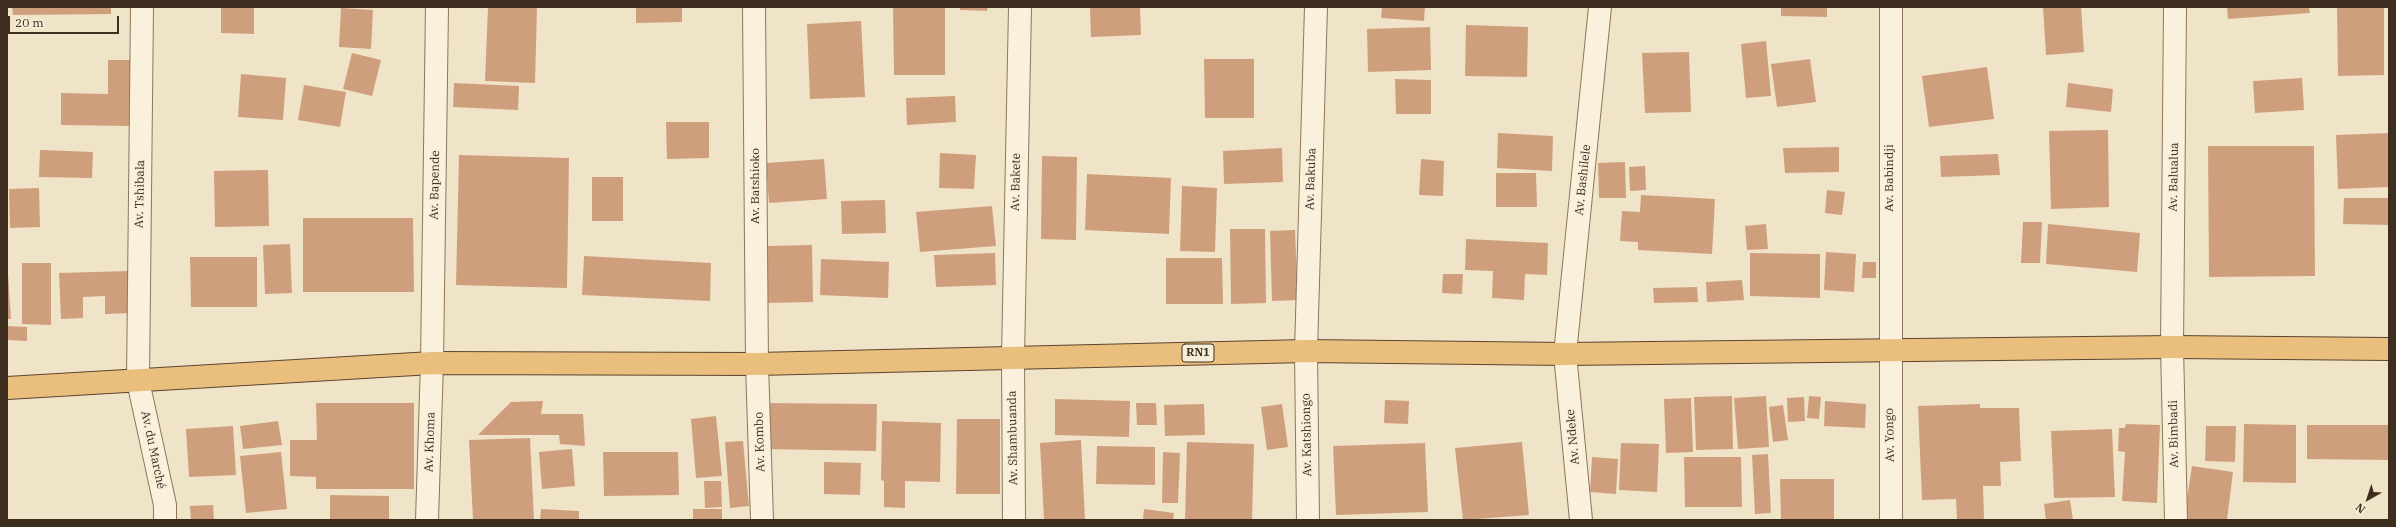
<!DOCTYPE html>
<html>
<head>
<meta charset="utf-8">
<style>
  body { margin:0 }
  #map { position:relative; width:2396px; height:527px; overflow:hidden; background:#f0e4c8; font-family:"IBM Plex Serif",serif }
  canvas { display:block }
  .frame { position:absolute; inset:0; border:8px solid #3d2e20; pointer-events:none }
  .north { position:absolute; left:2348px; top:479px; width:40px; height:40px; -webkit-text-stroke:3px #f7eed8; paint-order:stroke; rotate:219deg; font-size:11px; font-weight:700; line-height:16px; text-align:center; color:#3d2e20 }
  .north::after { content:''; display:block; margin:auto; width:14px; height:18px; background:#3d2e20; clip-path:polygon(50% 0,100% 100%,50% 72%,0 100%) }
  .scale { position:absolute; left:8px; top:16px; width:111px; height:18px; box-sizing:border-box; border:2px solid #3d2e20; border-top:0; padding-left:5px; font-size:12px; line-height:14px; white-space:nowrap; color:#3d2e20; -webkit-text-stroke:3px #f7eed8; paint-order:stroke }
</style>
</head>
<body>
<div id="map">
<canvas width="2396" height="527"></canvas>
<div class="frame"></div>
<div class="north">N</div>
<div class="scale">20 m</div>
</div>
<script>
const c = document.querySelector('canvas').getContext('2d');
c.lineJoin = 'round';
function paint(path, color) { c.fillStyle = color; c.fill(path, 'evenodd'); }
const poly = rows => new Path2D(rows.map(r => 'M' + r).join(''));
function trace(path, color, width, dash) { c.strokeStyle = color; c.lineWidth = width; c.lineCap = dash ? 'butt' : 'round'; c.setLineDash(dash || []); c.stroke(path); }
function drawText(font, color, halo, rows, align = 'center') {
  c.font = font + ' "IBM Plex Serif",serif'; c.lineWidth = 3; c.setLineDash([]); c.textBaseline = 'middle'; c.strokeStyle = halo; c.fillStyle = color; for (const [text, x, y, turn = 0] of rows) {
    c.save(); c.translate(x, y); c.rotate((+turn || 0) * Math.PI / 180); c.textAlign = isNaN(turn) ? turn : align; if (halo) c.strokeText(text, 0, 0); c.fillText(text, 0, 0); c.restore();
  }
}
paint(poly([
  [12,7,111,7,111,14,13,15],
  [221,7,254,7,254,34,221,33],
  [488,7,537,7,535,83,485,81],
  [636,7,682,7,682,22,636,23],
  [893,7,945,7,945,75,894,75],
  [960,7,988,7,987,11,960,10],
  [1090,7,1140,7,1141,35,1091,37],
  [1382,7,1425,7,1424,21,1381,18],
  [1781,7,1827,7,1827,17,1781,16],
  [2043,7,2081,7,2084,52,2046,55],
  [2227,7,2309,7,2310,13,2228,19],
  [2337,7,2384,7,2384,75,2338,76],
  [341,8,373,10,371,49,339,47],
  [861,21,865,97,810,99,807,24],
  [1466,25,1528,27,1527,77,1465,76],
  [1430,27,1431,70,1368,72,1367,29],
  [1766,41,1771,96,1746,98,1741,44],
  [1689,52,1691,112,1645,113,1642,53],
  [352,53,381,60,372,96,343,89],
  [1204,59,1254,59,1254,118,1205,118],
  [1810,59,1816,102,1777,107,1771,64],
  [108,60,131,60,133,126,61,125,61,93,108,94],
  [1987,67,1994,119,1929,127,1922,76],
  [241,74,286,78,283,120,238,117],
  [2302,78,2304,110,2255,113,2253,81],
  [1395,79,1431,80,1431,114,1396,114],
  [454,83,519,86,518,110,453,107],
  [2068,83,2113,89,2111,112,2066,107],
  [304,85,346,92,340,127,298,120],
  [955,96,956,122,907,125,906,98],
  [666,122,709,122,709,158,667,159],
  [2108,130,2109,207,2051,209,2049,131],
  [1498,133,1553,136,1552,171,1497,168],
  [2389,133,2389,187,2338,189,2336,135],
  [2208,146,2314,146,2315,276,2209,277],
  [1839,147,1839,172,1785,173,1783,148],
  [1282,148,1283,182,1224,184,1223,151],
  [40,150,93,152,92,178,39,177],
  [940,153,976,155,974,189,939,188],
  [1998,154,2000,175,1941,177,1940,156],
  [459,155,569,158,567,288,456,285],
  [1042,156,1077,157,1076,240,1041,239],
  [824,159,827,199,769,203,766,163],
  [1421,159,1444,161,1443,196,1419,195],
  [1625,162,1626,198,1599,198,1598,163],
  [1645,166,1646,190,1630,191,1629,167],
  [268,170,269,226,215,227,214,171],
  [1496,173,1536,173,1537,207,1496,207],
  [1087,174,1171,178,1169,234,1085,230],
  [592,177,623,177,623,221,592,221],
  [1182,186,1217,188,1215,252,1180,251],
  [39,188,40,227,10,228,9,189],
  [1827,190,1845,192,1842,215,1825,213],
  [1641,195,1715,199,1712,254,1638,250,1638,242,1620,241,1622,211,1640,212],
  [2344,198,2389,198,2389,225,2343,224],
  [885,200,886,233,842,234,841,201],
  [992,206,996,246,920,252,916,212],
  [303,218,413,218,414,292,303,292],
  [2023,222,2042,222,2040,263,2021,263],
  [1766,224,1768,249,1747,250,1745,226],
  [2048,224,2140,233,2137,272,2046,264],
  [1230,229,1265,229,1266,303,1231,304],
  [1295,230,1298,300,1272,301,1270,231],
  [1466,239,1548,243,1547,275,1525,274,1524,300,1492,298,1493,271,1465,270],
  [290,244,292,293,265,294,263,245],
  [812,245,813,302,766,303,765,246],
  [1826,252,1856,254,1854,292,1824,290],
  [995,253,996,285,936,287,934,255],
  [1750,253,1820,254,1820,298,1750,296],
  [584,256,711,263,710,301,582,295],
  [190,257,257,257,257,307,191,307],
  [7,258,11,319,7,319],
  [1166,258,1222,258,1223,304,1166,304],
  [821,259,889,262,888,298,820,295],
  [1863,262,1876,262,1876,278,1862,278],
  [22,263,51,263,51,325,22,324],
  [130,271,131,313,105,314,105,296,83,297,83,318,61,319,59,273],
  [1443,274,1463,274,1462,294,1442,293],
  [1742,280,1744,300,1707,302,1706,282],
  [1697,287,1698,302,1654,303,1653,288],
  [7,326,27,327,27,341,7,340],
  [1732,396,1733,449,1696,450,1694,397],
  [1766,396,1769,447,1738,449,1734,398],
  [1809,396,1821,397,1819,419,1807,418],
  [1804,397,1805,421,1788,422,1787,398],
  [1691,398,1693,452,1666,453,1664,399],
  [1055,399,1130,401,1129,437,1055,435],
  [1385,400,1409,401,1408,424,1384,423],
  [543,401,541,414,583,414,585,446,560,444,559,435,478,435,511,402],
  [1825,401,1866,404,1865,428,1824,426],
  [316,403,414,403,414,489,316,489,316,477,290,476,290,440,317,440],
  [763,403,877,404,876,451,763,449],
  [1136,403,1156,403,1157,425,1137,425],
  [1204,404,1205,435,1165,436,1164,405],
  [1282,404,1288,447,1267,450,1261,407],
  [1980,404,1980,408,2019,408,2021,461,2000,462,2001,486,1983,486,1984,519,1957,520,1956,499,1922,500,1918,406],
  [1783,405,1788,440,1773,442,1769,407],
  [716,416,722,476,696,478,691,419],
  [957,419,1000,419,1000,494,956,494],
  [278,421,282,445,243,449,240,426],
  [882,421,941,423,940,482,905,481,905,508,884,507,884,481,881,480],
  [2126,424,2160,425,2157,503,2122,501,2125,452,2118,451,2119,428,2125,428],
  [2244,424,2296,425,2296,483,2243,482],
  [2307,425,2389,425,2389,460,2307,459],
  [233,426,236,475,189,477,186,429],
  [2206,426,2236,426,2235,462,2205,461],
  [2112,429,2115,497,2054,498,2051,431],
  [530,438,534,520,473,520,469,440],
  [1081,440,1085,520,1044,520,1040,443],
  [743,441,749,506,730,508,725,442],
  [1187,442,1254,444,1252,520,1185,520],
  [1522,442,1529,515,1463,520,1455,448],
  [1425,443,1428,512,1336,515,1333,446],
  [1621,443,1659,444,1657,492,1619,490],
  [1097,446,1155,447,1155,485,1096,484],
  [572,449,575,486,542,489,539,452],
  [281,452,287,509,246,513,240,456],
  [603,452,678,452,679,495,604,496],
  [1163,452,1180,453,1178,503,1162,503],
  [1768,454,1771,513,1755,514,1752,455],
  [1592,457,1618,459,1616,494,1590,492],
  [1684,457,1741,457,1742,507,1685,507],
  [824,462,861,463,860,495,824,494],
  [2192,466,2233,472,2227,520,2184,519],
  [1780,479,1834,479,1834,520,1781,520],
  [704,481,721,481,722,507,705,508],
  [330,495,389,496,389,520,330,520],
  [2070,500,2073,520,2046,520,2044,504],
  [213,505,214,520,191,520,190,506],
  [541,509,579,511,579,520,540,520],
  [693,509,722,509,722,520,693,520],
  [1144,509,1174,513,1173,520,1143,520]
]), '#cf9f7d');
const minor = poly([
  [142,7,138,381,165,505,165,520],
  [754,7,757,364,762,520],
  [2175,7,2172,347,2176,520],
  [427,520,432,363,437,7],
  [1014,520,1013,357,1020,7],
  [1308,520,1306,351,1316,7],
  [1581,520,1565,354,1600,7],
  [1891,520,1891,7]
]);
const trunk = poly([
  [7,388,432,363,757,364,1306,351,1565,354,2172,347,2389,349]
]);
trace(minor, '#8d765c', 24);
trace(trunk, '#5b4430', 24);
trace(minor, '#faf1dc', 22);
trace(trunk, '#eabe7c', 22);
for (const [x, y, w] of [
  [1198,353,32]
]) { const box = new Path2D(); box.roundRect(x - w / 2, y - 9, w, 18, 3); c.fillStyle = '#f7eed8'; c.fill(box); trace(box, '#3d2e20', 1); }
drawText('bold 11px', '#3d2e20', null, [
  ["RN1",1198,353]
]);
drawText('12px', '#3d2e20', '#f7eed8', [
  ["Av. Balualua",2174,177,-89],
  ["Av. Babindji",1890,178,-90],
  ["Av. Bakuba",1311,179,-88],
  ["Av. Bashilele",1583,180,-84],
  ["Av. Bakete",1016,182,-89],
  ["Av. Bapende",435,185,-89],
  ["Av. Batshioko",756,186,-90],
  ["Av. Tshibala",140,194,-89],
  ["Av. Bimbadi",2174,434,-91],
  ["Av. Katshiongo",1307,435,-91],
  ["Av. Yongo",1890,435,-91],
  ["Av. Ndeke",1573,437,-95],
  ["Av. Shambuanda",1013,438,-91],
  ["Av. Khoma",430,442,-88],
  ["Av. Kombo",760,442,-92],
  ["Av. du Marché",153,450,78]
]);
</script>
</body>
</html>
